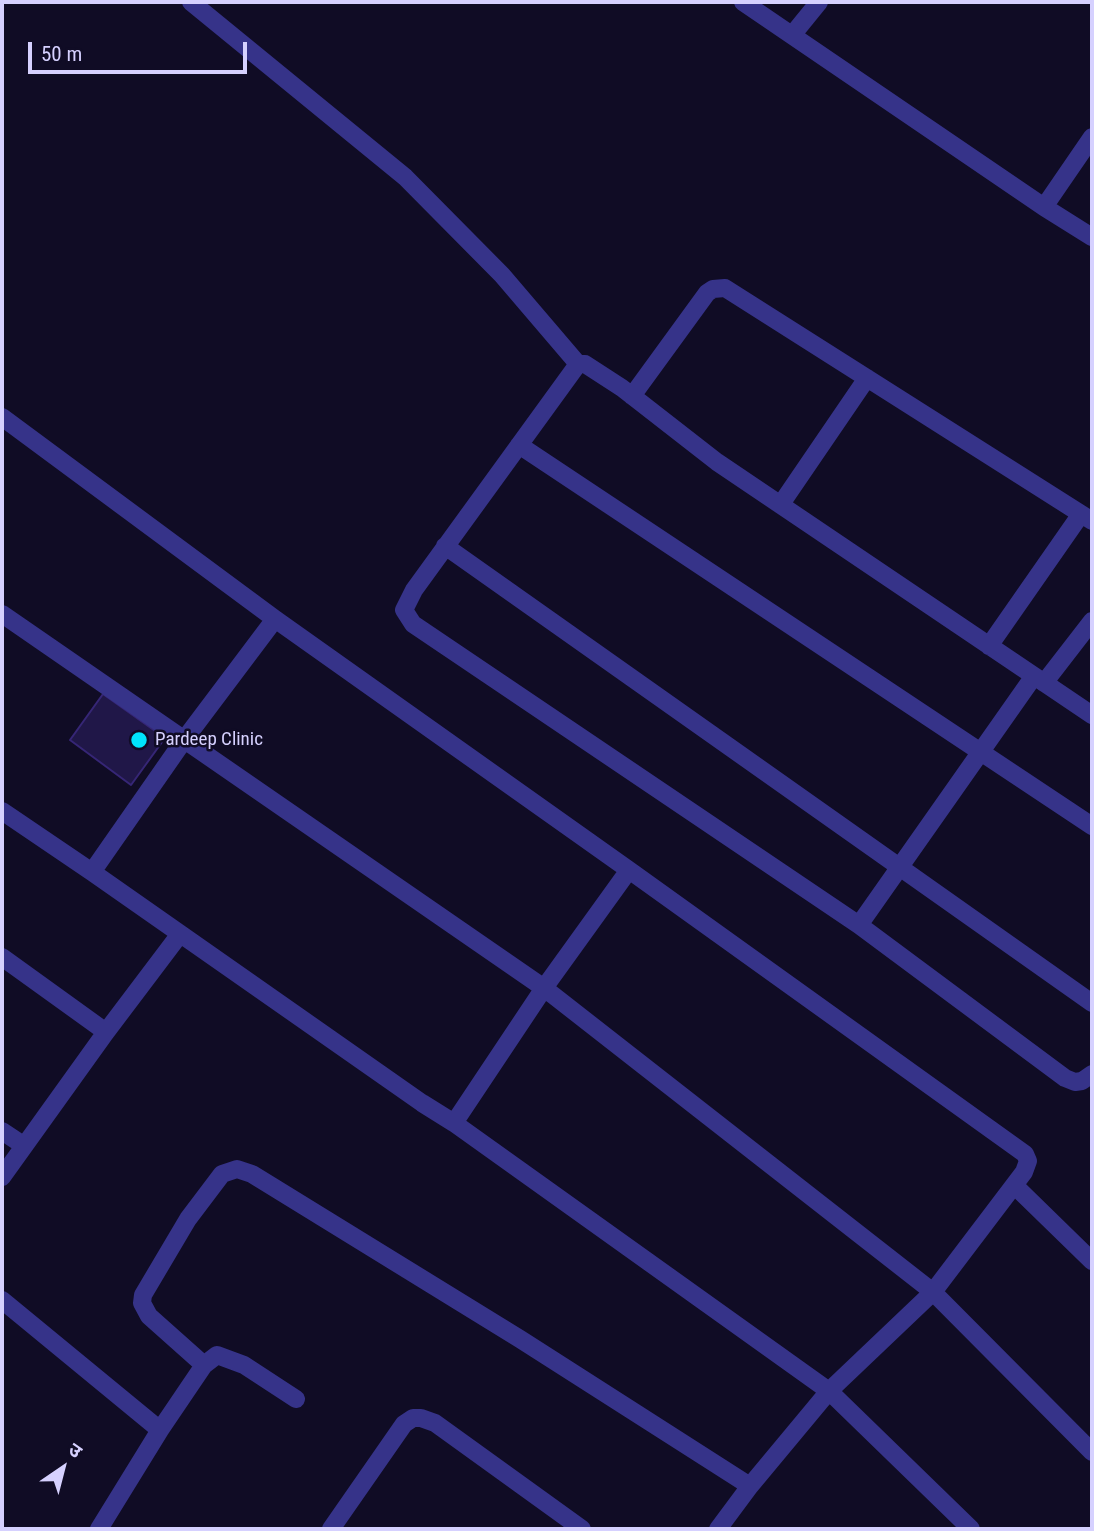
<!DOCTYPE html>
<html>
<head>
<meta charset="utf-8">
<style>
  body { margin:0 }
  #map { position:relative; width:1094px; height:1531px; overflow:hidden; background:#100c25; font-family:"Roboto Condensed","Noto Sans Devanagari",sans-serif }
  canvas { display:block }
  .frame { position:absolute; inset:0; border:4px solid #d6d1ff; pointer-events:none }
  .north { position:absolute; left:28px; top:1433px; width:70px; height:70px; -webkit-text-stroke:5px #100c25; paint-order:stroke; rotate:35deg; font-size:19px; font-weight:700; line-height:28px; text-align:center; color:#d6d1ff }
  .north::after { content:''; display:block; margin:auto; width:24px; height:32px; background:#d6d1ff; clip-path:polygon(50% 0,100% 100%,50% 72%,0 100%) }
  .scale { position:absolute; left:28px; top:42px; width:219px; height:32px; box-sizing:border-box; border:4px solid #d6d1ff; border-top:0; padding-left:9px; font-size:21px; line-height:24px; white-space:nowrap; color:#d6d1ff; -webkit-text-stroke:5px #100c25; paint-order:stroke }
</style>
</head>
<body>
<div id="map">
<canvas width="1094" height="1531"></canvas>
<div class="frame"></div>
<div class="north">उ</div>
<div class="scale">50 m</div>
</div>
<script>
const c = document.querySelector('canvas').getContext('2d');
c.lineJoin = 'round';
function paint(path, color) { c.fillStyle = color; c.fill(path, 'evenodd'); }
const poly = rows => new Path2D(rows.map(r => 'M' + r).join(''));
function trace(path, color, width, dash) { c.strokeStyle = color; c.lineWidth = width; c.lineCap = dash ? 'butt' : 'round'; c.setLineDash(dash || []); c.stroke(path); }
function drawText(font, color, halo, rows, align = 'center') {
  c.font = font + ' "Roboto Condensed",sans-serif'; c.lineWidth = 5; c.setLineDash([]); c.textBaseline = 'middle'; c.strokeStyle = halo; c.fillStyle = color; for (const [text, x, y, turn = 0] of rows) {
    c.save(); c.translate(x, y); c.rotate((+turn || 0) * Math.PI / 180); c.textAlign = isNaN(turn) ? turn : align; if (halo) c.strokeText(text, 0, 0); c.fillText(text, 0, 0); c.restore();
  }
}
const building = poly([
  [103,694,165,738,131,785,70,740,103,694]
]);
paint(building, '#201748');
trace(building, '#362676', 2);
trace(poly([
  [191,2,405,177,502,275,578,364],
  [743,2,1044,207,1092,237],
  [793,34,819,2],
  [1044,207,1092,137],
  [632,396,707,293,713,289,725,288,1092,521],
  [2,417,275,619,629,870,1025,1154,1028,1161,1024,1172,933,1292,829,1391,750,1486,718,1529],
  [519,445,1092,826],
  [781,504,867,378],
  [445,546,1092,1003],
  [2,614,544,988,933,1292,1092,1452],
  [989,646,1081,514],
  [1044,683,1092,621],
  [1092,715,717,462,622,388,585,364,578,364,414,590,404,610,413,624,859,925,1065,1078,1075,1082,1082,1081,1092,1074],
  [2,811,92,872,422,1103,454,1123,829,1391,971,1529],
  [92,872,184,740,275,619],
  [859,925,1034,676],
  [2,957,106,1032],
  [454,1123,544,988,629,870],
  [2,1131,23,1145],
  [2,1177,106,1032,180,934],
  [1014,1185,1092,1261],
  [2,1300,160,1430,99,1529],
  [204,1365,149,1316,142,1303,143,1295,188,1219,222,1174,237,1169,252,1174,520,1339,750,1486],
  [160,1430,204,1365,217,1355,244,1365,296,1399],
  [331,1529,404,1424,413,1418,421,1418,435,1423,582,1529]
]), '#363389', 18);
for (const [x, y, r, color] of [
  [139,740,9,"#00e4fc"]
]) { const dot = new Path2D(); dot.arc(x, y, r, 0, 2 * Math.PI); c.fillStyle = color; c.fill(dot); trace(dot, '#100c25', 2.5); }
drawText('19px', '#d6d1ff', '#100c25', [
  ["Pardeep Clinic",155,740]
], 'left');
</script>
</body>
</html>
